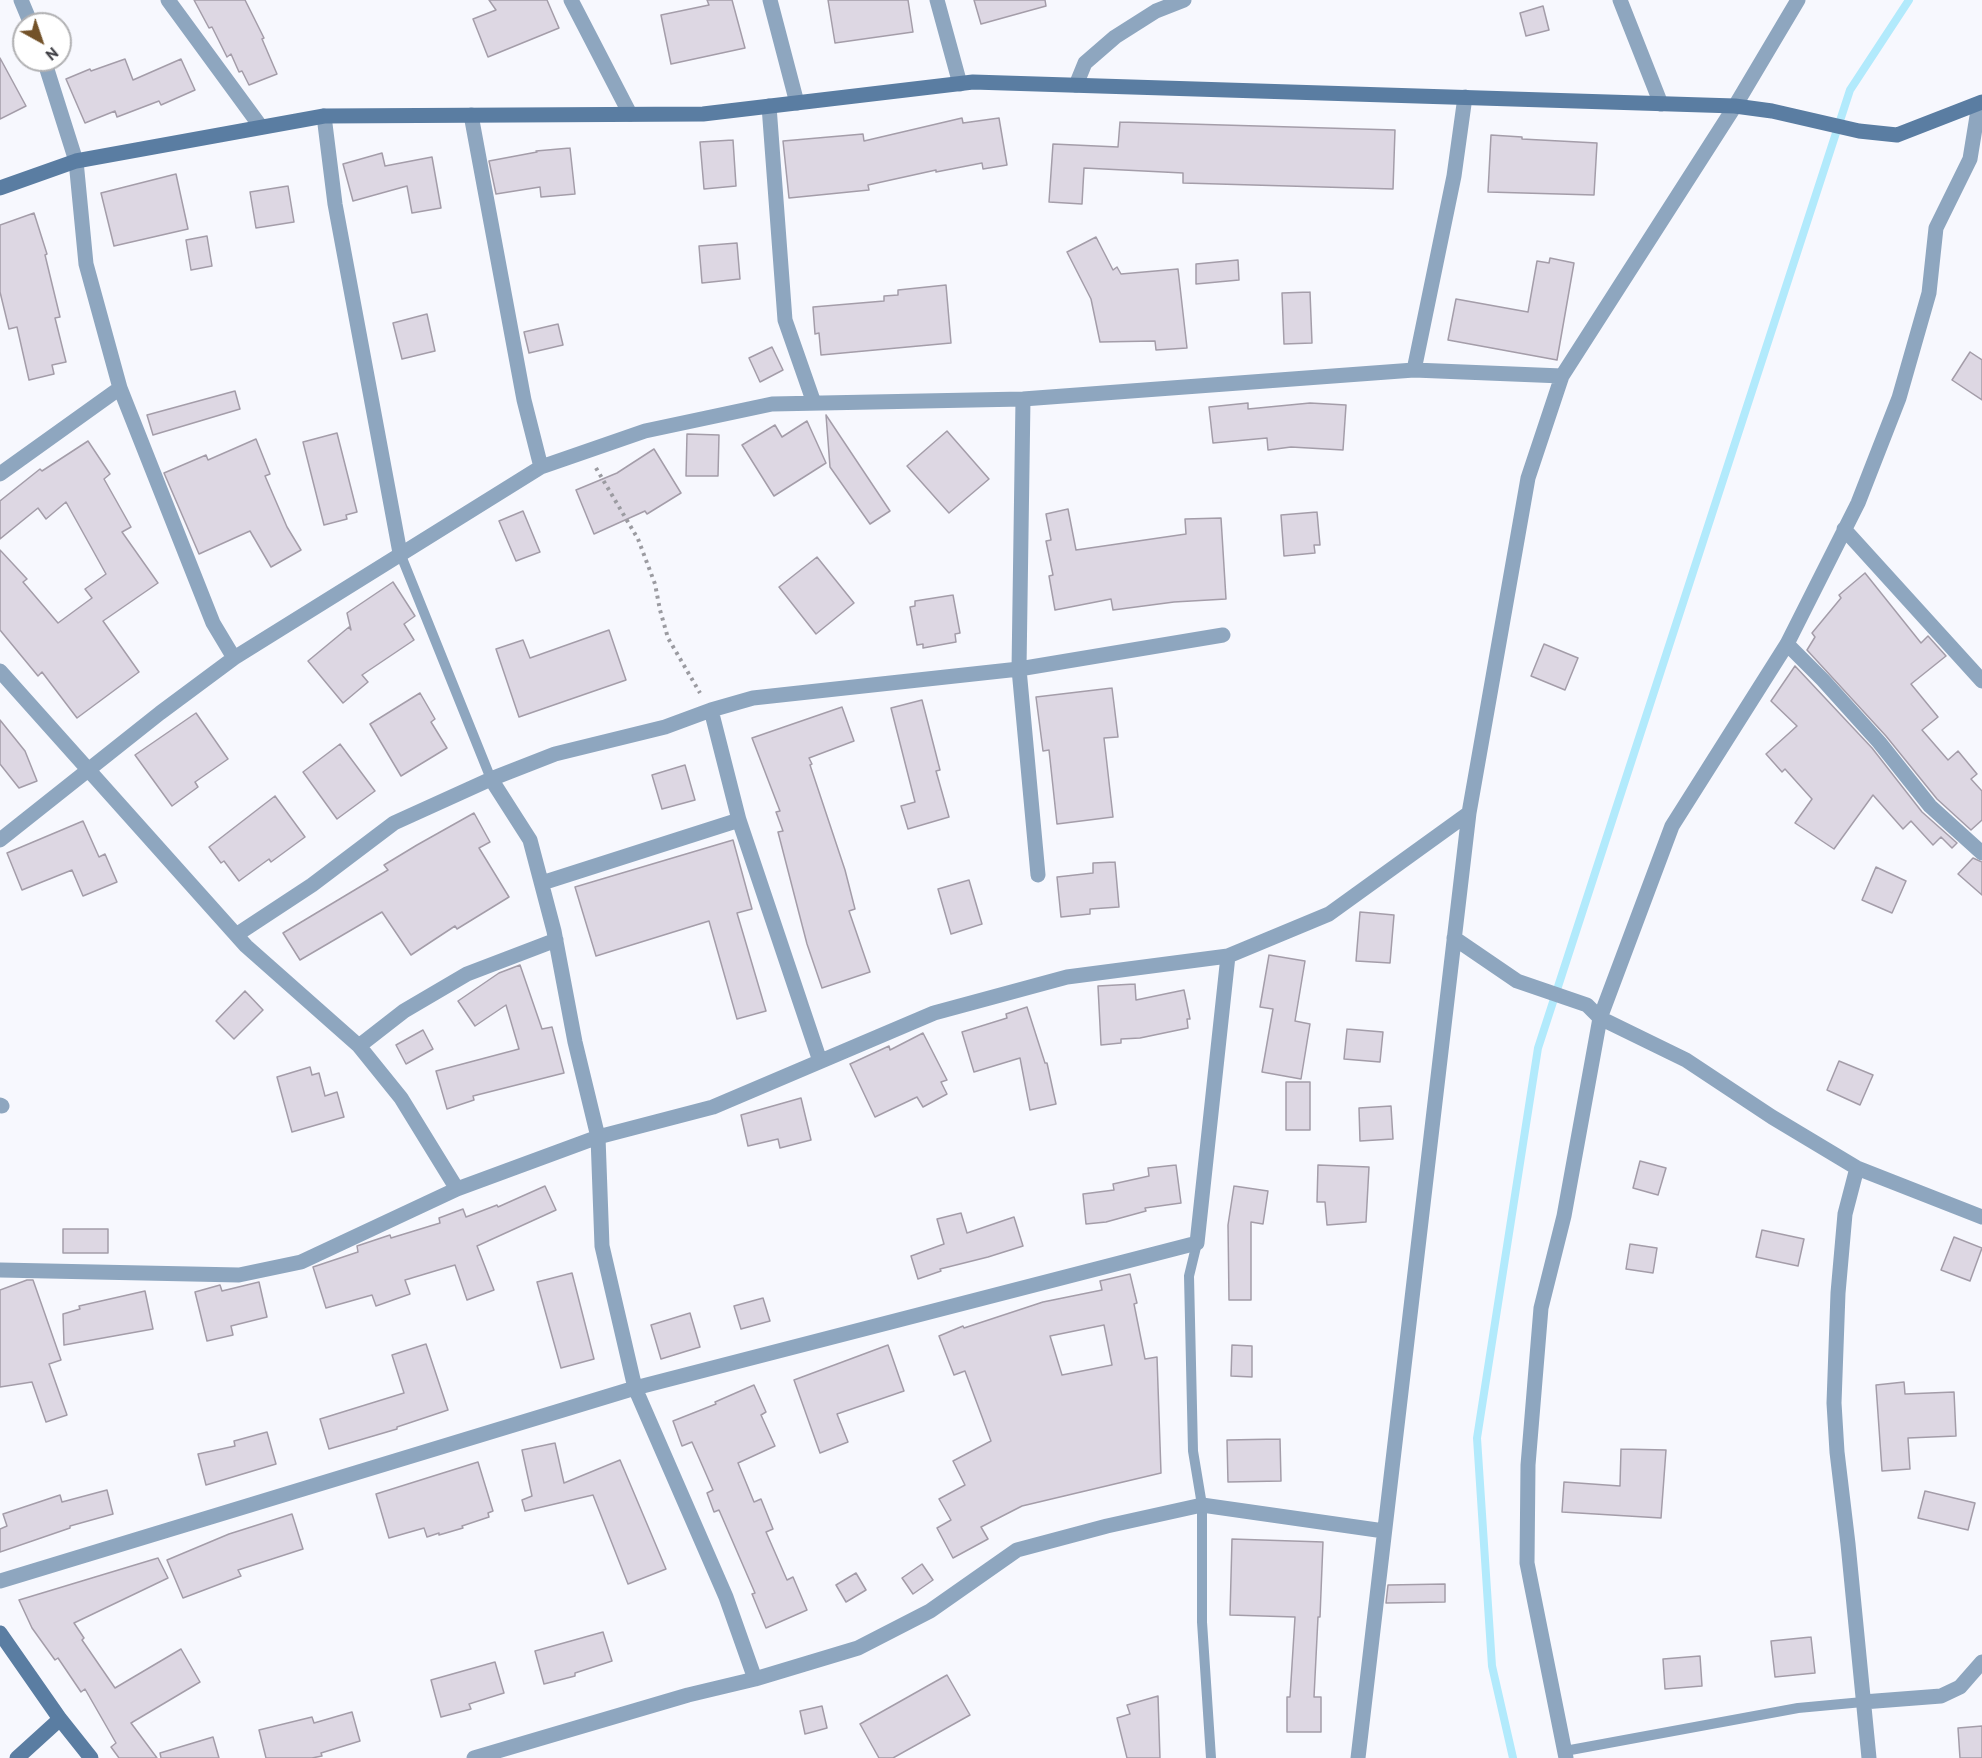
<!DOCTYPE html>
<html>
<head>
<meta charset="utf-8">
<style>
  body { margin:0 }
  #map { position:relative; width:1982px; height:1758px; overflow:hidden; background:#f7f8fe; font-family:"PT Sans",sans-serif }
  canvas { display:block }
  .north { position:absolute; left:12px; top:12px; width:60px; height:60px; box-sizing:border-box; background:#fff; border:2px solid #b1b1b3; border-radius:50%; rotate:140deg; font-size:16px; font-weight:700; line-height:24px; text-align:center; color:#3b3b41 }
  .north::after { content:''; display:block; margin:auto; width:21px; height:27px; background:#735229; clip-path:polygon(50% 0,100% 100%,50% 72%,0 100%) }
</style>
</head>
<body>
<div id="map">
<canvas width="1982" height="1758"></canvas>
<div class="north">N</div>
</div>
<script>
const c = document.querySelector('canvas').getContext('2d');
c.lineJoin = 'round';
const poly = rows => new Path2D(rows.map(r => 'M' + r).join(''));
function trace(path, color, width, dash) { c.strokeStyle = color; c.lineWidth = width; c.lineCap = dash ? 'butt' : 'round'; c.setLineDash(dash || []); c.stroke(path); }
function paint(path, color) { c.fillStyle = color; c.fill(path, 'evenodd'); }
trace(poly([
  [1513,1758,1492,1666,1477,1438,1538,1048,1850,90,1909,0]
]), '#b2eafc', 8);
const building = poly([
  [194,0,245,0,264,38,262,39,277,74,249,85,242,71,239,72,231,54,227,57,212,27,209,28,194,0],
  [489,0,547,0,559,28,488,57,473,19,496,10,489,0],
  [707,0,732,0,745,48,671,64,661,15,709,5,707,0],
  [828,0,908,0,913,32,835,43,828,0],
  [974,0,1045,0,1046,6,981,24,974,0],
  [1543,6,1549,30,1526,36,1520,13,1543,6],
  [0,58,26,106,0,119,0,58],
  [125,59,133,80,181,59,195,90,161,105,159,101,117,117,115,111,85,123,66,79,90,69,91,71,125,59],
  [962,118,963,123,999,118,1007,165,983,169,982,163,936,172,936,170,868,185,869,190,789,198,783,141,863,134,864,141,962,118],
  [1120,122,1395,130,1393,189,1183,183,1183,173,1084,168,1082,204,1049,202,1053,144,1118,147,1120,122],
  [1491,135,1522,137,1522,139,1597,143,1594,195,1488,192,1491,135],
  [733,140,736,186,704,189,700,142,733,140],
  [570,148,575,194,541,197,540,187,496,194,489,161,537,152,536,151,570,148],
  [382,153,385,166,432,157,441,208,412,213,407,186,353,201,343,164,382,153],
  [176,174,188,229,114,246,101,193,176,174],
  [288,186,294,222,256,228,250,192,288,186],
  [34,213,47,254,45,255,60,317,55,318,66,362,52,365,54,374,29,380,17,327,9,329,0,292,0,225,34,213],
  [207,236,212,266,191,270,186,240,207,236],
  [1096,237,1113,270,1117,267,1121,274,1178,269,1187,348,1156,350,1155,341,1100,342,1091,299,1067,252,1096,237],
  [737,243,740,279,702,283,699,246,737,243],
  [1550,258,1574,263,1557,360,1448,340,1456,299,1528,312,1537,261,1549,263,1550,258],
  [1238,260,1239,280,1196,284,1196,264,1238,260],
  [946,285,951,343,821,355,819,333,815,334,813,307,884,301,884,296,898,295,898,290,946,285],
  [1310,292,1312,343,1284,344,1282,293,1310,292],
  [427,314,435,351,402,359,393,323,427,314],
  [558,324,563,345,529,353,524,332,558,324],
  [772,347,783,370,760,382,749,358,772,347],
  [1970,352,1982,360,1982,400,1952,380,1970,352],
  [235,391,240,409,153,435,147,415,235,391],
  [1248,403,1248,409,1310,403,1346,405,1343,450,1291,447,1268,450,1267,438,1213,443,1209,407,1248,403],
  [826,415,890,511,870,524,830,467,826,415],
  [807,421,826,463,774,496,742,445,775,425,782,437,807,421],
  [947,431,989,479,949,513,907,466,947,431],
  [337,433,357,512,346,515,347,519,324,525,303,442,337,433],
  [687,434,719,435,718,476,686,476,687,434],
  [256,439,270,474,265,476,287,527,301,550,271,567,250,531,199,554,164,473,206,455,208,460,256,439],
  [88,441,110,474,104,479,131,527,122,532,158,583,103,621,139,672,77,718,42,672,38,676,0,630,0,550,27,579,23,582,58,623,92,598,85,589,106,574,66,502,46,519,38,508,0,539,0,501,40,469,42,471,88,441],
  [654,449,681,493,647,514,645,511,594,534,576,490,617,473,654,449],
  [1068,509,1076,550,1186,534,1185,519,1221,518,1226,599,1174,602,1113,610,1111,599,1055,610,1049,576,1053,575,1046,541,1051,540,1046,514,1068,509],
  [523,511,540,552,516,561,499,521,523,511],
  [1317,512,1320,545,1314,545,1315,553,1284,556,1281,515,1317,512],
  [817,557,854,603,816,634,779,587,817,557],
  [1865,573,1921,643,1928,636,1946,656,1911,684,1938,717,1922,730,1948,760,1958,751,1977,774,1971,779,1982,791,1982,820,1971,830,1937,799,1886,736,1807,650,1815,637,1812,633,1841,598,1839,595,1865,573],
  [393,582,415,616,404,624,414,640,362,675,368,682,343,703,308,661,349,627,351,630,347,613,393,582],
  [953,595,960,633,955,634,956,642,923,648,923,644,917,645,910,607,915,606,915,601,953,595],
  [609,630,626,680,519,717,496,649,523,640,530,658,609,630],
  [1544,644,1578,658,1565,690,1531,676,1544,644],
  [1795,666,1872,748,1922,812,1957,843,1952,848,1941,837,1933,845,1911,821,1903,829,1873,795,1834,849,1795,823,1812,799,1785,769,1782,772,1766,754,1797,726,1771,701,1795,666],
  [1112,688,1118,737,1104,738,1113,817,1057,824,1049,750,1043,751,1036,697,1112,688],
  [420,693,435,719,431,722,447,748,401,776,370,724,420,693],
  [922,700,940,770,936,771,949,817,908,829,901,806,915,802,891,708,922,700],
  [842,707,854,741,809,758,812,764,810,765,845,870,855,909,849,911,870,972,822,988,807,944,778,832,783,831,776,812,780,811,752,738,842,707],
  [196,713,228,759,195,782,198,787,172,806,135,755,196,713],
  [0,720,25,751,37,781,19,788,0,764,0,720],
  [340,744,375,791,337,819,303,772,340,744],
  [685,765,695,800,662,809,652,775,685,765],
  [275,796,305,837,271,862,269,859,239,881,224,861,221,863,209,847,275,796],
  [474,813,490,842,479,848,509,897,457,929,455,926,411,955,382,912,300,960,283,933,388,870,384,865,417,845,474,813],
  [83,821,99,857,105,854,117,882,83,896,72,870,22,890,7,853,83,821],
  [733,840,752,909,737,913,766,1011,737,1019,709,921,596,956,575,887,733,840],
  [1973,858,1982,862,1982,895,1958,874,1973,858],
  [1115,862,1119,907,1090,909,1090,914,1061,917,1057,877,1093,873,1093,863,1115,862],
  [1876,867,1906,881,1892,913,1862,900,1876,867],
  [969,880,982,924,951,934,938,889,969,880],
  [1360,912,1394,915,1390,963,1356,961,1360,912],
  [1269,955,1305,961,1295,1021,1310,1024,1301,1079,1262,1072,1273,1009,1260,1007,1269,955],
  [520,965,542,1029,552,1027,564,1073,473,1096,474,1100,447,1109,436,1071,519,1049,506,1005,475,1026,458,1001,499,973,520,965],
  [1135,984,1136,1000,1184,990,1190,1019,1187,1019,1188,1028,1140,1038,1121,1039,1121,1043,1101,1045,1098,986,1135,984],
  [245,991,263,1010,234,1039,216,1021,245,991],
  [1027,1007,1045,1063,1047,1063,1056,1104,1030,1110,1020,1058,974,1072,962,1032,1007,1018,1006,1014,1027,1007],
  [1347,1029,1383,1032,1380,1062,1344,1059,1347,1029],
  [423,1030,433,1049,406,1064,396,1045,423,1030],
  [923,1033,947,1080,941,1082,947,1094,923,1107,917,1097,875,1117,850,1064,889,1046,890,1050,923,1033],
  [1839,1061,1873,1075,1860,1105,1827,1090,1839,1061],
  [310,1067,312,1075,319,1073,325,1096,337,1092,344,1117,292,1132,277,1077,310,1067],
  [1286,1082,1310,1082,1310,1130,1286,1130,1286,1082],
  [801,1098,811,1140,780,1148,778,1139,748,1146,741,1115,801,1098],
  [1391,1106,1393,1139,1360,1141,1359,1108,1391,1106],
  [1640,1161,1666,1168,1658,1195,1633,1188,1640,1161],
  [1176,1165,1181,1203,1145,1208,1146,1211,1106,1222,1086,1224,1083,1194,1114,1190,1113,1184,1149,1176,1148,1168,1176,1165],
  [1318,1165,1369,1167,1366,1222,1327,1225,1325,1202,1317,1202,1318,1165],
  [545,1186,556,1210,477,1246,494,1290,467,1300,455,1265,405,1280,410,1294,376,1306,372,1295,326,1308,313,1267,358,1252,357,1246,390,1235,391,1238,440,1223,439,1218,463,1209,466,1217,497,1205,498,1207,545,1186],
  [1234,1186,1268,1191,1263,1224,1251,1222,1251,1300,1229,1300,1228,1225,1234,1186],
  [961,1213,967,1233,1014,1217,1023,1246,988,1257,940,1269,941,1271,918,1279,911,1256,944,1244,937,1219,961,1213],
  [63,1229,108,1229,108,1253,63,1253,63,1229],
  [1762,1230,1804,1239,1798,1266,1756,1257,1762,1230],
  [1954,1237,1982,1248,1970,1281,1941,1270,1954,1237],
  [1630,1244,1657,1248,1653,1273,1626,1269,1630,1244],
  [572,1273,594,1359,561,1368,537,1282,572,1273],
  [1130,1274,1137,1303,1134,1304,1145,1359,1157,1357,1161,1473,1022,1506,981,1527,988,1539,953,1558,937,1528,951,1520,939,1499,965,1485,953,1461,991,1441,965,1371,954,1375,939,1336,963,1326,964,1328,1043,1302,1102,1290,1100,1281,1130,1274],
  [1104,1325,1112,1365,1062,1375,1050,1336,1104,1325],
  [27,1280,33,1280,61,1360,49,1364,67,1415,46,1422,32,1382,0,1387,0,1290,27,1280],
  [259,1282,267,1317,231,1326,233,1335,207,1341,195,1292,220,1285,222,1291,259,1282],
  [145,1291,153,1329,64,1345,63,1314,80,1309,79,1306,145,1291],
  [763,1298,770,1321,741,1329,734,1306,763,1298],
  [690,1313,700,1347,661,1359,651,1325,690,1313],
  [426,1344,448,1410,397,1427,397,1429,329,1449,320,1419,404,1393,392,1355,426,1344],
  [888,1345,904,1391,837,1414,848,1442,820,1453,794,1380,888,1345],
  [1232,1345,1252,1346,1252,1377,1231,1376,1232,1345],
  [1904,1382,1905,1394,1954,1392,1956,1436,1908,1438,1910,1469,1882,1471,1876,1385,1904,1382],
  [754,1385,766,1412,761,1415,775,1446,738,1463,754,1502,761,1499,773,1529,766,1532,787,1580,793,1577,807,1610,766,1628,752,1594,755,1593,719,1510,714,1512,707,1493,713,1490,692,1442,682,1446,673,1421,716,1404,715,1402,754,1385],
  [267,1432,276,1464,206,1485,198,1454,235,1446,234,1441,267,1432],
  [1280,1439,1281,1481,1228,1482,1227,1440,1280,1439],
  [555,1443,564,1483,620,1460,666,1569,628,1584,593,1495,525,1511,522,1500,532,1496,522,1450,555,1443],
  [1621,1449,1666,1450,1661,1518,1562,1512,1564,1482,1620,1486,1621,1449],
  [478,1462,493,1511,488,1513,489,1517,462,1526,463,1528,439,1535,439,1533,427,1537,424,1528,389,1538,376,1494,478,1462],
  [107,1490,113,1514,70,1526,70,1528,0,1552,0,1529,7,1526,3,1514,60,1495,62,1502,107,1490],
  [1925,1491,1975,1503,1968,1530,1918,1518,1925,1491],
  [292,1514,303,1549,238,1570,241,1576,183,1598,167,1560,229,1534,292,1514],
  [1232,1539,1323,1542,1320,1617,1318,1617,1314,1697,1321,1697,1321,1732,1287,1732,1287,1697,1290,1697,1295,1617,1230,1615,1232,1539],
  [158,1558,168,1578,74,1623,84,1638,82,1640,115,1688,181,1649,200,1682,131,1723,157,1758,119,1758,111,1747,116,1743,85,1689,81,1692,58,1658,55,1660,32,1628,19,1600,158,1558],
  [922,1564,933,1580,913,1594,902,1578,922,1564],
  [856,1573,866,1590,846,1602,836,1585,856,1573],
  [1445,1584,1445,1602,1386,1603,1388,1585,1445,1584],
  [603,1632,612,1661,575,1673,575,1676,544,1684,535,1651,603,1632],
  [1811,1637,1815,1673,1775,1677,1771,1641,1811,1637],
  [1700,1656,1702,1686,1665,1689,1663,1659,1700,1656],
  [495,1662,504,1693,469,1704,471,1709,441,1717,431,1680,495,1662],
  [947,1675,970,1715,893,1758,879,1758,860,1724,947,1675],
  [1158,1696,1160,1758,1127,1758,1117,1718,1130,1714,1127,1705,1158,1696],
  [822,1706,827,1728,805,1734,800,1711,822,1706],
  [352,1712,360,1741,321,1753,322,1756,312,1758,266,1758,259,1730,312,1717,314,1723,352,1712],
  [1982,1726,1982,1758,1960,1758,1958,1728,1982,1726],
  [213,1737,219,1758,161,1758,160,1753,213,1737]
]);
paint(building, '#ddd7e3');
trace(building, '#a49da9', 1.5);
trace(poly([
  [596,468,638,539,655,584,660,610,668,638,700,693]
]), '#9b9ba1', 4, [3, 4.5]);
trace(poly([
  [400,553,491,779],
  [1197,1243,1189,1276,1193,1451,1202,1505,1202,1622,1211,1758],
  [1565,1751,1798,1708,1863,1702]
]), '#8ea6bf', 10);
trace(poly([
  [21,0,31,24],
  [168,0,261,127],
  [571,0,630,114],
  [770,0,797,103],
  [937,0,960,84],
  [1620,0,1661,104],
  [44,60,76,161,86,264,120,388,213,623,234,658],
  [1076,85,1085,63,1115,37,1156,11,1184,0],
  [769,106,785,320,814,403],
  [471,115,524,400,541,467],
  [324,116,335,204,400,553],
  [1414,370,1454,176,1465,97],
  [1023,399,1019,669,1038,875],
  [0,474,120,388],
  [1844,529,1982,681],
  [1787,644,1823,680,1879,742,1930,806,1982,853],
  [0,671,246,946,359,1046,401,1098,457,1189],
  [491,779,530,840,554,931,575,1042,598,1137,602,1246,635,1388,726,1597,755,1679],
  [0,840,160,713,234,658,541,467,645,431,772,404,1023,399,1414,370,1562,376],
  [542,883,739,820],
  [236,935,312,885,394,823,491,779,555,754,665,727,711,710],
  [1454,938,1517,981,1587,1005,1600,1018,1686,1060,1772,1117,1857,1168,1982,1217],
  [359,1046,404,1011,467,974,556,940],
  [820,1061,739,820,711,710,753,698,1019,669,1223,635],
  [0,1105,2,1106],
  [1857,1168,1845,1214,1838,1293,1834,1403,1837,1452,1848,1544,1869,1758],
  [0,1270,239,1275,301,1262,457,1189,598,1137,713,1107,934,1013,1067,977,1228,956,1329,914,1469,813],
  [0,1581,635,1388,1197,1243,1228,956],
  [1863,1702,1941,1696,1960,1687,1982,1662],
  [474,1758,688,1695,755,1679,858,1648,930,1611,1017,1550,1107,1526,1202,1505,1384,1531],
  [1358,1758,1469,813,1528,478,1562,376,1735,106,1798,0],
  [1566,1758,1527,1563,1528,1465,1541,1308,1564,1216,1600,1018,1672,826,1787,644,1858,503,1899,398,1929,293,1936,228,1970,159,1979,104,1982,105]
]), '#8ea6bf', 15);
trace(poly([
  [0,188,76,161,324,116,703,114,973,82,1735,106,1772,111,1859,131,1897,135,1982,102],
  [0,1633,60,1719,91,1758],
  [17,1758,60,1719]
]), '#5a7da2', 15);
</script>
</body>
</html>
